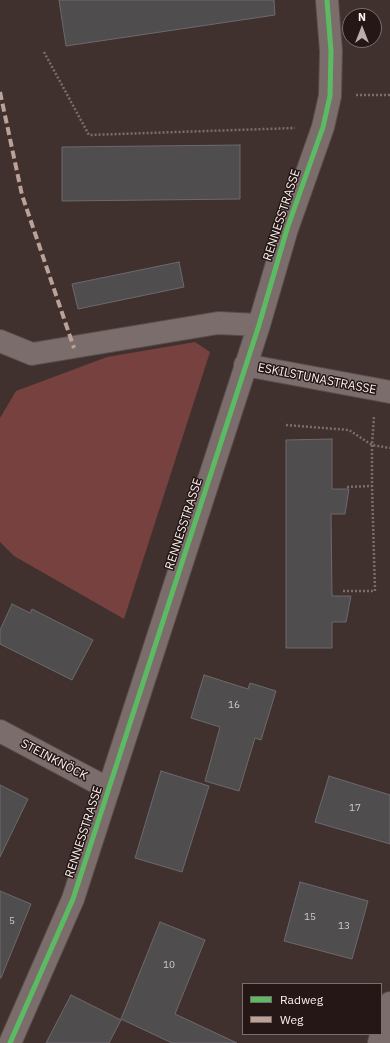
<!DOCTYPE html>
<html>
<head>
<meta charset="utf-8">
<style>
  body { margin:0 }
  #map { position:relative; width:390px; height:1043px; overflow:hidden; background:#40312f; font-family:"IBM Plex Sans",sans-serif }
  canvas { display:block }
  .legend { position:absolute; left:242px; top:983px; width:140px; height:52px; box-sizing:border-box; background:#241716; border:1px solid #7a6e6d; margin:0; padding:5px 7px; list-style:none; font-size:12px; color:#fcf1ef }
  .legend li { display:flex; align-items:center; gap:8px; height:20px }
  .legend b { width:20px; border:1px solid #7a6e6d }
  .north { position:absolute; left:342px; top:8px; width:40px; height:40px; box-sizing:border-box; background:#241716; border:1px solid #7a6e6d; border-radius:50%; rotate:0deg; font-size:11px; font-weight:700; line-height:16px; text-align:center; color:#fcf1ef }
  .north::after { content:''; display:block; margin:auto; width:14px; height:18px; background:#baaeac; clip-path:polygon(50% 0,100% 100%,50% 72%,0 100%) }
</style>
</head>
<body>
<div id="map">
<canvas width="390" height="1043"></canvas>
<ul class="legend">
<li><b style="height:5px;background:#5cba63"></b>Radweg</li>
<li><b style="height:5px;background:#bda197"></b>Weg</li>
</ul>
<div class="north">N</div>
</div>
<script>
const c = document.querySelector('canvas').getContext('2d');
c.lineJoin = 'round';
function paint(path, color) { c.fillStyle = color; c.fill(path, 'evenodd'); }
const poly = rows => new Path2D(rows.map(r => 'M' + r).join(''));
function trace(path, color, width, dash) { c.strokeStyle = color; c.lineWidth = width; c.lineCap = dash ? 'butt' : 'round'; c.setLineDash(dash || []); c.stroke(path); }
function drawText(font, color, halo, rows, align = 'center') {
  c.font = font + ' "IBM Plex Sans",sans-serif'; c.lineWidth = 3; c.setLineDash([]); c.textBaseline = 'middle'; c.strokeStyle = halo; c.fillStyle = color; for (const [text, x, y, turn = 0] of rows) {
    c.save(); c.translate(x, y); c.rotate((+turn || 0) * Math.PI / 180); c.textAlign = isNaN(turn) ? turn : align; if (halo) c.strokeText(text, 0, 0); c.fillText(text, 0, 0); c.restore();
  }
}
paint(poly([
  [195,342,210,352,124,619,14,556,0,542,0,418,16,391,107,357]
]), '#76413e');
const building = poly([
  [59,0,274,0,275,15,66,46,59,0],
  [240,145,240,199,62,201,62,147,240,145],
  [179,262,184,287,78,309,72,284,179,262],
  [332,439,332,489,349,489,345,514,331,514,332,596,351,596,346,622,332,622,332,648,286,648,286,440,332,439],
  [12,604,30,613,32,609,93,640,72,680,0,644,0,630,12,604],
  [204,675,248,689,250,683,276,691,261,740,255,738,239,791,205,781,220,727,191,718,204,675],
  [161,771,209,786,182,872,135,858,161,771],
  [329,776,390,795,390,844,315,822,329,776],
  [0,785,28,799,0,857,0,785],
  [300,882,368,901,352,959,284,941,300,882],
  [0,891,31,904,1,978,0,978,0,891],
  [160,922,205,940,175,1014,237,1043,172,1043,121,1019,160,922],
  [71,995,121,1020,109,1043,46,1043,71,995]
]);
paint(building, '#504d4f');
trace(building, '#6c696d', 1);
const minor = poly([
  [0,341,32,354,218,323,259,325],
  [245,365,390,392],
  [0,731,109,789],
  [10,1043,73,899,259,325,287,229,323,127,330,96,331,51,327,0],
  [379,1043,390,1003]
]);
trace(minor, '#594d4c', 24);
trace(poly([
  [44,52,89,135,295,128],
  [356,95,390,95],
  [286,425,349,430,372,445,390,448],
  [347,487,372,486],
  [343,591,375,591,372,486,372,445,374,416]
]), '#7a6e6c', 2.5, [2, 2]);
trace(minor, '#7a6d6b', 22);
trace(poly([
  [0,92,22,195,74,348]
]), '#bda197', 4, [8, 4]);
trace(poly([
  [10,1043,73,899,259,325,287,229,323,127,330,96,331,51,327,0]
]), '#5cba63', 5);
drawText('10px', '#d1c8c7', null, [
  ["16",234,705],
  ["17",355,808],
  ["15",310,917],
  ["5",12,921],
  ["13",344,926],
  ["10",169,965]
]);
drawText('12px', '#fcf1ef', '#241716', [
  ["RENNESSTRASSE",282,215,-72],
  ["ESKILSTUNASTRASSE",317,379,11],
  ["RENNESSTRASSE",184,524,-72],
  ["STEINKNÖCK",54,760,28],
  ["RENNESSTRASSE",84,832,-72]
]);
</script>
</body>
</html>
